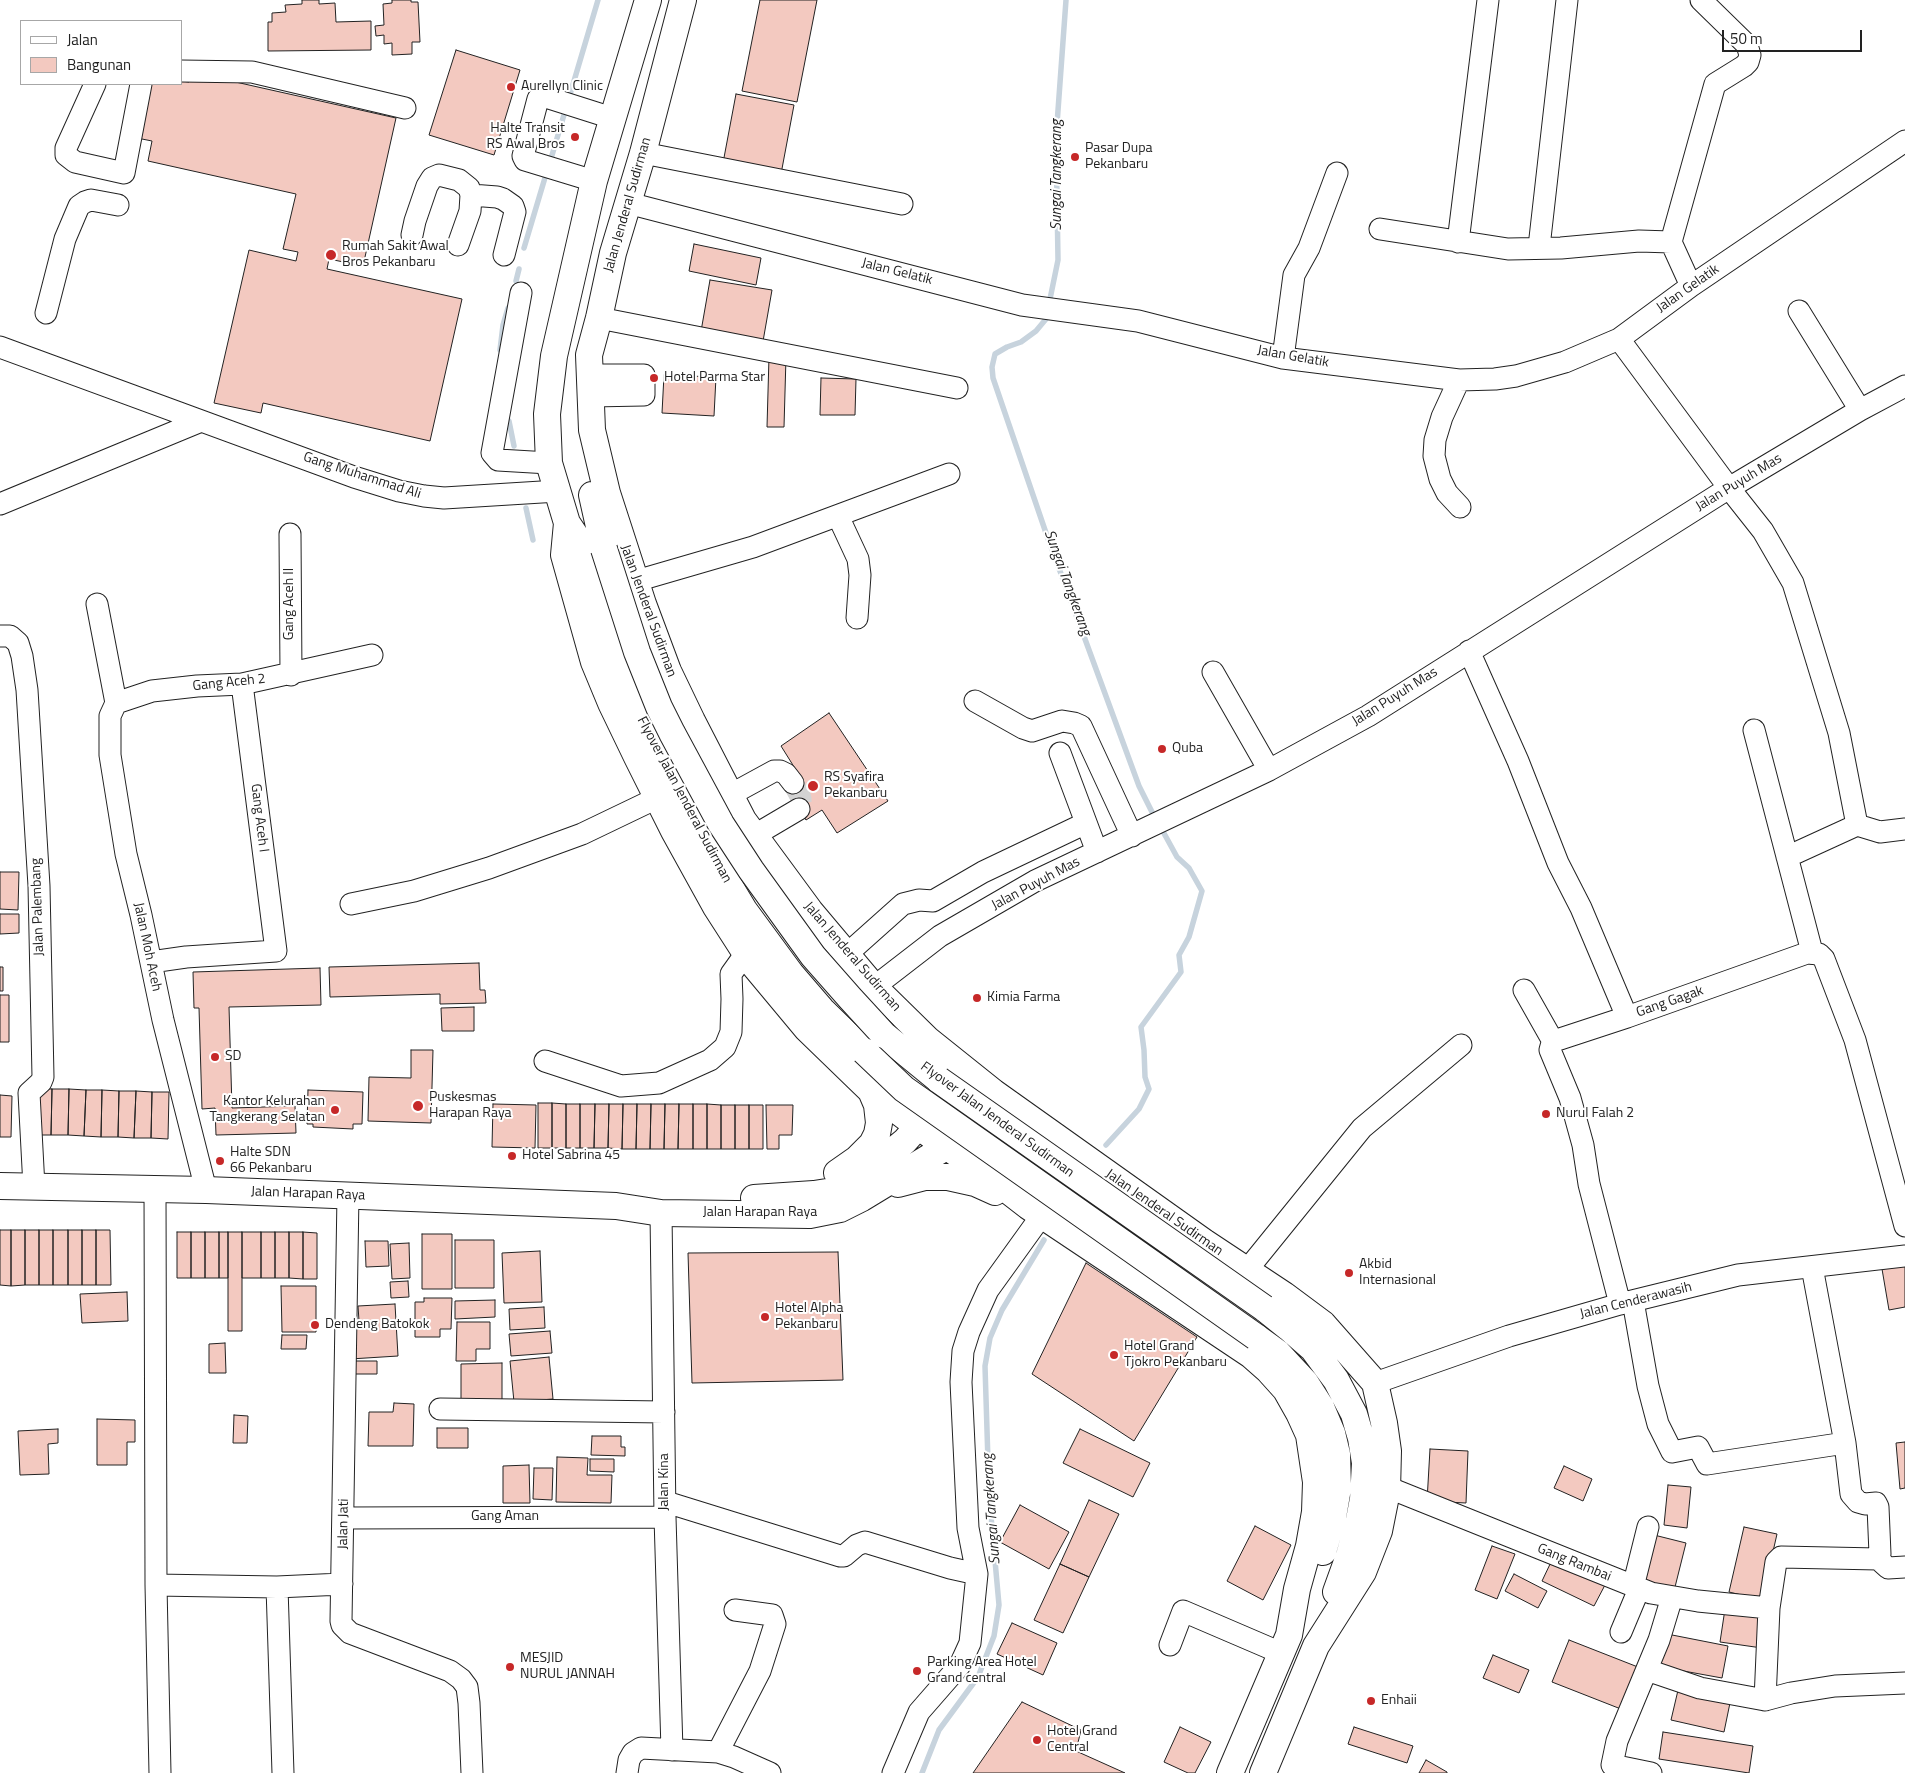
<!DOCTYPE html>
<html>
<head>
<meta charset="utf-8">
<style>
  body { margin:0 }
  #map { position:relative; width:1905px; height:1773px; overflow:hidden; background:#fff; font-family:"Titillium Web",sans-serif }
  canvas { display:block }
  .legend { position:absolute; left:20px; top:20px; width:162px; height:65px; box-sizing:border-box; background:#fff; border:1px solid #a7a7a7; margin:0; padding:6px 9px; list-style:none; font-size:15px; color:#222 }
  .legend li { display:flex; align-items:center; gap:10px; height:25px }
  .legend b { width:25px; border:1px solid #a7a7a7 }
  .scale { position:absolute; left:1722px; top:30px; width:140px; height:22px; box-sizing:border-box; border:2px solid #222; border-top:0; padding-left:6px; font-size:15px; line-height:18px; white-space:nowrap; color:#222; -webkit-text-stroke:4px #fff; paint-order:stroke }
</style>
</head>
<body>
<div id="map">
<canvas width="1905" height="1773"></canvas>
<ul class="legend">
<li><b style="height:6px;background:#fff"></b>Jalan</li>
<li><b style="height:14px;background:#f3c9c0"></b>Bangunan</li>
</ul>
<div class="scale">50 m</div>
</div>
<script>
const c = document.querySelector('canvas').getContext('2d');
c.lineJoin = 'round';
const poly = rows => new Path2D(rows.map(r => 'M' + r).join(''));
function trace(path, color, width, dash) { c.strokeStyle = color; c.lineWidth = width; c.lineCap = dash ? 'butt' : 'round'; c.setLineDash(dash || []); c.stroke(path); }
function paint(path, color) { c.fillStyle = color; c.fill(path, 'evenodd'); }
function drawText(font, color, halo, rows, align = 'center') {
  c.font = font + ' "Titillium Web",sans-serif'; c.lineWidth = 4; c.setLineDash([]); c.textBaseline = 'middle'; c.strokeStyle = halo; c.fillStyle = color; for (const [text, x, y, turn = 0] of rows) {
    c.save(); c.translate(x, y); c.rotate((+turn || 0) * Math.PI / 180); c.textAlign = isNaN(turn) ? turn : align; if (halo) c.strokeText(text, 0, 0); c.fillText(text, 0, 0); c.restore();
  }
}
trace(poly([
  [550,162,598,0],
  [524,248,547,171],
  [516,281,519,269],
  [1049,304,1058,260,1056,138,1066,0],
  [1047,313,1046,319,1036,331,1021,342,1007,347,995,354,992,367,993,378,1046,533,1139,786,1155,818],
  [500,350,503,325,508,308],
  [509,421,514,446],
  [526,508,533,540],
  [1106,1145,1139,1109,1149,1089,1145,1077,1144,1050,1141,1027,1181,972,1179,955,1189,937,1202,891,1189,868,1177,857,1160,826],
  [922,1773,939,1730,978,1677,994,1636,999,1605,989,1494,985,1366,990,1338,1002,1310,1044,1240]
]), '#c7d3dd', 5.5);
const building = poly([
  [302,0,319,0,319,4,335,3,336,22,371,21,371,50,268,51,268,22,272,22,272,13,286,12,285,5,302,4,302,0],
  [392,0,411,0,411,2,418,2,420,42,412,42,412,54,392,55,392,43,384,44,384,35,376,36,375,26,384,25,383,4,392,3,392,0],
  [760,0,817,0,797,102,742,91,760,0],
  [456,50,520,70,494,155,429,135,456,50],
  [191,72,396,118,363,266,329,259,327,269,462,299,430,441,263,403,261,413,214,403,249,250,296,261,298,252,283,249,296,194,148,161,152,141,137,138,149,84,181,84,181,81,189,82,191,72],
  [736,94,794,105,781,174,723,163,736,94],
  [694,244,761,258,756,285,689,271,694,244],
  [710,280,772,290,762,347,700,337,710,280],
  [769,357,786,357,784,427,767,427,769,357],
  [664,375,716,377,714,416,662,413,664,375],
  [821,378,856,379,855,415,820,415,821,378],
  [829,713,888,801,837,833,822,810,806,820,786,788,801,778,781,746,829,713],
  [0,872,19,872,18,910,0,909,0,872],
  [0,914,19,914,19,933,0,934,0,914],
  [479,963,480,990,485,990,486,1003,440,1004,440,994,330,997,329,967,479,963],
  [0,967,3,967,3,991,0,991,0,967],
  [320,968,321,1005,229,1007,232,1108,295,1106,296,1133,216,1135,215,1108,202,1109,199,1008,194,1008,193,972,320,968],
  [0,995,9,995,9,1042,0,1042,0,995],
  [474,1007,474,1031,442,1031,441,1008,474,1007],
  [411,1050,433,1050,431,1123,368,1121,369,1077,411,1078,411,1050],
  [36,1088,52,1089,51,1135,34,1135,36,1088],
  [52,1089,69,1089,68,1135,51,1135,52,1089],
  [69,1089,86,1090,84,1136,68,1135,69,1089],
  [86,1090,102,1090,101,1137,84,1136,86,1090],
  [102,1090,119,1091,118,1137,101,1137,102,1090],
  [308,1090,363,1092,362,1124,353,1124,353,1129,313,1127,313,1124,307,1124,308,1090],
  [119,1091,136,1091,134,1138,118,1137,119,1091],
  [136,1091,152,1092,151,1138,134,1138,136,1091],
  [152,1092,169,1092,168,1139,151,1138,152,1092],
  [0,1095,12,1096,11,1137,0,1137,0,1095],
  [538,1103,552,1103,552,1148,538,1148,538,1103],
  [552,1103,566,1104,566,1148,552,1148,552,1103],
  [493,1104,536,1105,535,1148,492,1147,493,1104],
  [566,1104,580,1104,580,1148,566,1148,566,1104],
  [580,1104,595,1104,594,1148,580,1148,580,1104],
  [595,1104,609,1104,608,1148,594,1148,595,1104],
  [609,1104,623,1104,622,1149,608,1148,609,1104],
  [623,1104,637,1104,636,1149,622,1149,623,1104],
  [637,1104,651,1104,650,1149,636,1149,637,1104],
  [651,1104,665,1104,664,1149,650,1149,651,1104],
  [665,1104,679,1104,678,1149,664,1149,665,1104],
  [679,1104,693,1104,693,1149,678,1149,679,1104],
  [693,1104,707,1104,707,1149,693,1149,693,1104],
  [707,1104,721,1105,721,1149,707,1149,707,1104],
  [721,1105,735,1105,735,1149,721,1149,721,1105],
  [735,1105,749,1105,749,1149,735,1149,735,1105],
  [749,1105,763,1105,763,1149,749,1149,749,1105],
  [766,1105,793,1105,792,1135,779,1135,779,1149,767,1149,766,1105],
  [0,1230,11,1230,11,1286,0,1285,0,1230],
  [11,1230,25,1230,25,1285,11,1286,11,1230],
  [25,1230,39,1230,39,1285,25,1285,25,1230],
  [39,1230,53,1230,53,1285,39,1285,39,1230],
  [53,1230,68,1230,68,1285,53,1285,53,1230],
  [68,1230,82,1230,82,1285,68,1285,68,1230],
  [82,1230,96,1230,96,1285,82,1285,82,1230],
  [96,1230,110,1230,111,1285,96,1285,96,1230],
  [177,1232,191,1232,191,1278,177,1278,177,1232],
  [191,1232,205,1232,205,1278,191,1278,191,1232],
  [205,1232,219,1232,219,1278,205,1278,205,1232],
  [219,1232,228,1232,228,1278,219,1278,219,1232],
  [228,1232,242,1232,242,1331,228,1331,228,1232],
  [242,1232,261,1232,261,1278,242,1278,242,1232],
  [261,1232,275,1232,275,1278,261,1278,261,1232],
  [275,1232,289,1232,289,1278,275,1278,275,1232],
  [289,1232,303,1232,303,1279,289,1278,289,1232],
  [303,1232,317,1233,317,1279,303,1279,303,1232],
  [422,1234,452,1234,452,1289,422,1289,422,1234],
  [455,1240,494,1240,494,1288,455,1288,455,1240],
  [365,1241,388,1241,389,1266,366,1267,365,1241],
  [409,1243,410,1278,392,1279,390,1244,409,1243],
  [540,1251,542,1302,504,1303,502,1253,540,1251],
  [838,1252,843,1380,692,1383,688,1253,838,1252],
  [1086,1263,1197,1337,1134,1441,1032,1374,1086,1263],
  [1905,1266,1905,1307,1889,1310,1882,1269,1905,1266],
  [408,1281,409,1297,391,1298,390,1282,408,1281],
  [281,1286,316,1286,316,1332,282,1332,281,1286],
  [127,1292,128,1321,82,1323,80,1294,127,1292],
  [424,1298,452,1298,451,1329,440,1329,440,1337,415,1337,415,1302,424,1302,424,1298],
  [495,1300,495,1317,455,1319,455,1301,495,1300],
  [395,1304,398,1356,350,1359,355,1321,359,1321,358,1306,395,1304],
  [544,1307,545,1328,510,1330,509,1309,544,1307],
  [457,1322,490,1322,490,1349,476,1349,476,1361,456,1361,457,1322],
  [550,1331,552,1353,511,1356,509,1334,550,1331],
  [282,1335,307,1335,306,1349,281,1349,282,1335],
  [225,1343,226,1373,209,1373,209,1344,225,1343],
  [549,1357,553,1399,514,1402,510,1361,549,1357],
  [353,1361,377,1361,377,1374,353,1374,353,1361],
  [502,1363,502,1402,461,1402,461,1364,502,1363],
  [394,1403,414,1404,413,1446,368,1446,369,1412,393,1412,394,1403],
  [234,1415,248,1416,247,1443,233,1443,234,1415],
  [97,1419,135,1420,135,1442,127,1442,127,1465,97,1465,97,1419],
  [437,1428,468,1428,468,1448,437,1448,437,1428],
  [58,1429,58,1443,48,1444,49,1474,20,1475,18,1431,58,1429],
  [1080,1429,1150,1463,1133,1497,1063,1463,1080,1429],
  [592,1436,621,1436,621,1447,625,1447,625,1456,591,1455,592,1436],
  [1905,1442,1905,1488,1900,1489,1896,1443,1905,1442],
  [1430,1449,1468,1451,1466,1503,1427,1501,1430,1449],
  [557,1457,588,1458,587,1475,612,1475,611,1503,556,1502,557,1457],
  [590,1459,614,1459,614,1472,590,1471,590,1459],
  [529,1465,530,1503,503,1503,503,1466,529,1465],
  [1564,1466,1592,1479,1583,1501,1554,1488,1564,1466],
  [534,1468,553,1468,552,1500,533,1499,534,1468],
  [1668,1485,1691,1487,1687,1528,1664,1525,1668,1485],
  [1089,1500,1119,1514,1089,1577,1060,1564,1089,1500],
  [1020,1505,1069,1532,1049,1569,1000,1542,1020,1505],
  [1255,1526,1291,1545,1263,1600,1227,1581,1255,1526],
  [1744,1527,1777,1534,1762,1600,1729,1592,1744,1527],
  [1650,1534,1686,1543,1674,1591,1638,1582,1650,1534],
  [1492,1546,1515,1554,1497,1599,1475,1590,1492,1546],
  [1552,1560,1605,1585,1594,1606,1542,1581,1552,1560],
  [1060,1564,1089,1577,1063,1633,1034,1620,1060,1564],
  [1514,1574,1547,1591,1538,1608,1505,1591,1514,1574],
  [1725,1609,1767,1615,1762,1648,1720,1642,1725,1609],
  [1012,1623,1057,1643,1043,1675,997,1654,1012,1623],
  [1662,1633,1728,1646,1722,1678,1656,1666,1662,1633],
  [1569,1640,1643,1669,1626,1711,1552,1682,1569,1640],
  [1493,1655,1529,1670,1519,1693,1483,1678,1493,1655],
  [1679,1686,1731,1698,1724,1732,1671,1720,1679,1686],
  [1022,1702,1081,1730,1076,1751,1125,1773,973,1773,1022,1702],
  [1180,1727,1211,1742,1195,1773,1188,1773,1164,1762,1180,1727],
  [1354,1727,1413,1746,1407,1763,1348,1744,1354,1727],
  [1663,1732,1753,1746,1749,1773,1659,1759,1663,1732],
  [1426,1760,1447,1772,1447,1773,1419,1773,1426,1760]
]);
paint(building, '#f3c9c0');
trace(building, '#222', 1);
trace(poly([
  [793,783,801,798,801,805,799,809]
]), '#d3d3d3', 21, [21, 11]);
const minor = poly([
  [181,71,252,72,405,108],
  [95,84,66,148,66,155,75,162,124,173,141,84],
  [643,153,902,204],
  [594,181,525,160,523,156,538,99,543,97,549,98,612,118],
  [471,195,497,197,503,199,513,206,515,212,504,255],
  [628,203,1022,305,1138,321,1283,358,1459,380,1495,379,1516,376,1565,362,1619,339,1691,286,1905,141],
  [1380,229,1508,249,1561,248,1639,241,1671,242],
  [412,235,415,221,427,186,432,178,439,175,459,180,469,188,471,195,470,211,458,245],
  [1458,242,1488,0],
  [1539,247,1567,0],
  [1691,286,1671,242,1715,84,1744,66,1748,62,1750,55,1747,45,1701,0],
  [521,293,492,453,498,460,549,463],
  [1799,311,1860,410],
  [46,313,65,239,79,206,85,202,91,200,118,205],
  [599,318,957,388],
  [1619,339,1729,488,1763,531,1793,583,1839,733,1857,825,1880,832,1905,829],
  [0,347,354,477,399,491,424,496,444,498,558,491],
  [1283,358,1294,275,1309,248,1337,173],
  [590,375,644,375,644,395,591,396],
  [1459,380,1442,417,1435,440,1434,456,1440,479,1447,493,1460,507],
  [0,504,201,421],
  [838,516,858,559,860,575,857,618],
  [290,534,291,675],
  [636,581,753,547,949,474],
  [97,604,116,703],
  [0,636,10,636,18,643,22,656,27,690,39,886,43,1077,41,1082,29,1093,34,1187],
  [1469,651,1518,761,1558,863,1581,908,1627,1017,1807,953,1819,954,1824,959,1855,1040,1905,1226],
  [1213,672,1269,770],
  [975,701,1023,728,1032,731,1062,721,1074,723,1081,726,1132,836],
  [116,703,110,716,110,755,126,854,141,915,163,1020,206,1190],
  [116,703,152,691,197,686,242,684,372,655],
  [1754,730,1812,952],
  [1060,753,1097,852],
  [730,795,774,771,780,771,786,774,793,783],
  [755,835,799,809],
  [1787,857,1857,825],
  [351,904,414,891,489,868,582,834,657,798],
  [847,954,903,904,919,900,933,901,983,872,1086,823],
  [151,962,186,957,276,951,242,684],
  [874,987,940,936,1035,881,1269,770,1368,716,1729,488,1860,410,1905,386],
  [1524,990,1550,1036,1553,1039,1560,1039,1627,1017],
  [1553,1039,1550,1050,1570,1098,1583,1145,1589,1184,1620,1304],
  [545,1061,621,1086,659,1083,710,1060,725,1047,731,1032,732,999,731,974,746,953],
  [155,1189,156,1585,160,1773],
  [348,1195,341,1621,342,1625,350,1633,450,1671,461,1679,467,1687,469,1703,472,1773],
  [661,1213,665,1517,672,1750],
  [1247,1270,1362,1128,1461,1045],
  [1633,1301,1648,1386,1658,1424,1672,1452,1698,1447,1707,1464,1845,1443],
  [1375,1383,1509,1336,1620,1304,1738,1275,1905,1256],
  [440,1409,664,1412],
  [1387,1487,1651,1593,1698,1601,1769,1608],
  [666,1502,840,1556,844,1556,857,1545,865,1542,950,1568,977,1574],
  [344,1518,665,1517],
  [1878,1559,1888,1568,1905,1567],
  [156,1585,277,1587,342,1584],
  [277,1587,283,1773],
  [1633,1587,1648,1527],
  [1621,1632,1639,1589],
  [1170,1645,1183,1611,1281,1653],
  [1647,1670,1700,1688,1765,1700,1791,1693,1835,1686,1905,1683],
  [1765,1700,1769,1608,1776,1562,1781,1557,1878,1559,1880,1554,1878,1507,1876,1503,1865,1504,1858,1502,1851,1494,1845,1443,1812,1267],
  [718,1752,760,1671,775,1624,772,1615,735,1610],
  [627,1773,629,1760,633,1753,641,1748,718,1752,734,1757,770,1773],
  [893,1773,919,1712,960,1665,970,1643,977,1574,968,1528,961,1382,963,1351,969,1332,988,1290,1042,1215],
  [1651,1773,1612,1765,1617,1741,1659,1640,1672,1597]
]);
const major = poly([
  [648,0,594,181,554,356,547,414,549,463,567,523,564,555,594,662,611,703,637,757,674,831,716,907,752,963,807,1029,871,1091,919,1127,997,1182,1028,1206,1251,1355,1268,1370,1286,1390,1299,1413,1309,1435,1316,1482,1315,1512,1309,1546,1297,1589,1289,1635,1230,1773],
  [683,0,643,153,613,253,599,318,589,355,592,430,607,493,643,604,668,671,692,721,743,820,810,911,874,987,928,1040,993,1092,1204,1242,1284,1295,1323,1324,1375,1383,1384,1423,1388,1451,1387,1491,1379,1531,1363,1572,1316,1646,1263,1773],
  [592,495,604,549],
  [567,523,579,541,585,557,612,645,631,698,652,744,702,840,744,910,791,974,822,1010,864,1051],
  [884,1035,939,1080],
  [837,1173,857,1159,872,1144,877,1134,879,1123,877,1105,871,1091],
  [898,1184,925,1177,948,1177,975,1183,995,1192],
  [0,1186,206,1190,616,1206,661,1213,810,1215,840,1209,862,1198,946,1147,993,1092],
  [754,1198,814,1194,833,1191,848,1185,864,1175,905,1141,966,1072],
  [1264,1308,1289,1328,1313,1349,1336,1380,1354,1414,1361,1438,1365,1463,1363,1499,1359,1520,1349,1556,1336,1592],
  [1256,1337,1278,1353,1305,1382,1321,1407,1332,1433,1337,1454,1338,1488,1333,1517,1323,1552]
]);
trace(minor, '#222', 23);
trace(major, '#222', 28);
trace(minor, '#fff', 21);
trace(major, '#fff', 26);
const majorBridge = poly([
  [604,549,637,652,659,707,672,733,721,824,751,870,813,956,850,998,884,1035],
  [864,1051,904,1089,1256,1337],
  [939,1080,1264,1308]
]);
trace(majorBridge, '#222', 28, []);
trace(majorBridge, '#fff', 26);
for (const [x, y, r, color] of [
  [511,87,5,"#c62828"],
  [575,137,5,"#c62828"],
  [1075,157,5,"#c62828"],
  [331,255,6,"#c62828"],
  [654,378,5,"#c62828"],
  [1162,749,5,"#c62828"],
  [813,786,6,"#c62828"],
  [977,998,5,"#c62828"],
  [215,1057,5,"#c62828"],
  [418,1106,6,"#c62828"],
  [335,1110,5,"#c62828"],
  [1546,1114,5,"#c62828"],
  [512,1156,5,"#c62828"],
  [220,1161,5,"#c62828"],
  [1349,1273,5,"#c62828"],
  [765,1317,5,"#c62828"],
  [315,1325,5,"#c62828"],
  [1114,1355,5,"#c62828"],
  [510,1667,5,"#c62828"],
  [917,1671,5,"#c62828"],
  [1371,1701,5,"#c62828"],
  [1037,1740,5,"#c62828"]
]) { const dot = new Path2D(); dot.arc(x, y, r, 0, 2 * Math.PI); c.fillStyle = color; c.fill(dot); trace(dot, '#fff', 2); }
drawText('14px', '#222', '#fff', [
  ["Aurellyn Clinic",521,87],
  ["Halte Transit",565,129,"right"],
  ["RS Awal Bros",565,145,"right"],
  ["Pasar Dupa",1085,149],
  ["Pekanbaru",1085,165],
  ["Rumah Sakit Awal",342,247],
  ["Bros Pekanbaru",342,263],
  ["Hotel Parma Star",664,378],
  ["Quba",1172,749],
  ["RS Syafira",824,778],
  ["Pekanbaru",824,794],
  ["Kimia Farma",987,998],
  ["SD",225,1057],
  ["Puskesmas",429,1098],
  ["Harapan Raya",429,1114],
  ["Kantor Kelurahan",325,1102,"right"],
  ["Tangkerang Selatan",325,1118,"right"],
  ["Nurul Falah 2",1556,1114],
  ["Halte SDN",230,1153],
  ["66 Pekanbaru",230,1169],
  ["Hotel Sabrina 45",522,1156],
  ["Akbid",1359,1265],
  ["Internasional",1359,1281],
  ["Hotel Alpha",775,1309],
  ["Pekanbaru",775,1325],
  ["Dendeng Batokok",325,1325],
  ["Hotel Grand",1124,1347],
  ["Tjokro Pekanbaru",1124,1363],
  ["MESJID",520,1659],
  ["NURUL JANNAH",520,1675],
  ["Parking Area Hotel",927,1663],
  ["Grand central",927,1679],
  ["Enhaii",1381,1701],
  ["Hotel Grand",1047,1732],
  ["Central",1047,1748]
], 'left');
drawText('14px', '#222', '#fff', [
  ["Jalan Jenderal Sudirman",628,205,-74],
  ["Jalan Gelatik",897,272,14],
  ["Jalan Gelatik",1688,289,-35],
  ["Jalan Gelatik",1293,357,10],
  ["Gang Muhammad Ali",362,476,18],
  ["Jalan Puyuh Mas",1739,483,-31],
  ["Gang Aceh II",290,604,-90],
  ["Jalan Jenderal Sudirman",648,611,70],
  ["Gang Aceh 2",229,683,-6],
  ["Jalan Puyuh Mas",1395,697,-32],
  ["Flyover Jalan Jenderal Sudirman",684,800,62],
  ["Gang Aceh I",259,818,83],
  ["Jalan Puyuh Mas",1036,884,-28],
  ["Jalan Palembang",38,907,-92],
  ["Jalan Moh Aceh",147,947,78],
  ["Jalan Jenderal Sudirman",852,957,49],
  ["Gang Gagak",1670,1002,-19],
  ["Flyover Jalan Jenderal Sudirman",997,1120,36],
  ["Jalan Harapan Raya",308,1194,2],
  ["Jalan Harapan Raya",760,1213],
  ["Jalan Jenderal Sudirman",1164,1213,35],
  ["Jalan Cenderawasih",1636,1301,-14],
  ["Jalan Kina",665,1482,-90],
  ["Gang Aman",505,1517],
  ["Jalan Jati",344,1524,-89],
  ["Gang Rambai",1574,1563,22]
]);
drawText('italic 15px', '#222', '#fff', [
  ["Sungai Tangkerang",1057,175,-90],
  ["Sungai Tangkerang",1067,583,70],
  ["Sungai Tangkerang",992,1509,-94]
]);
</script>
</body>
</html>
